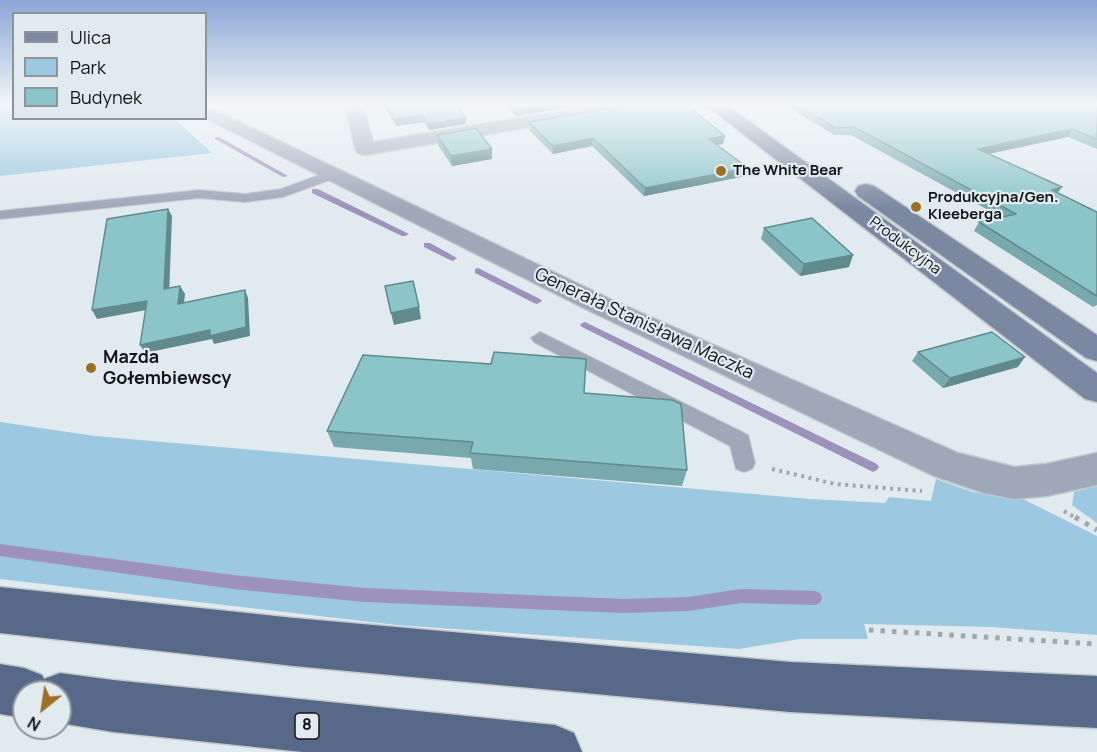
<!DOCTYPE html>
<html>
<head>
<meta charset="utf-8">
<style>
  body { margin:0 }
  #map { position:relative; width:1097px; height:752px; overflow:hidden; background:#e1eaef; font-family:Manrope,sans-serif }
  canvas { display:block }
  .legend { position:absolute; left:12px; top:12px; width:195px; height:108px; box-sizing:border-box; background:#e1eaef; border:2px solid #8e9599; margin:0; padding:8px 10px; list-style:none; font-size:18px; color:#121517 }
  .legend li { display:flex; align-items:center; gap:12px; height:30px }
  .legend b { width:30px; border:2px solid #8e9599 }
  .north { position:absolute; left:12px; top:680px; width:60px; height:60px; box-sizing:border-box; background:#e1eaef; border:2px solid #8e9599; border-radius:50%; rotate:210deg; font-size:16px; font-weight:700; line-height:24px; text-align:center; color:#121517 }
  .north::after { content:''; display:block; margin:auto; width:21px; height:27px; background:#9e6f22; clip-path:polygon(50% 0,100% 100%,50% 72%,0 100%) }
</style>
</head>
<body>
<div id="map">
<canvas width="1097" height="752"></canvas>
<ul class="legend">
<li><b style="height:8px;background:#7c88a2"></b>Ulica</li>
<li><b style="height:16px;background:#9cc8e1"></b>Park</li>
<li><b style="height:16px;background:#8bc5c9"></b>Budynek</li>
</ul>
<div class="north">N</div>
</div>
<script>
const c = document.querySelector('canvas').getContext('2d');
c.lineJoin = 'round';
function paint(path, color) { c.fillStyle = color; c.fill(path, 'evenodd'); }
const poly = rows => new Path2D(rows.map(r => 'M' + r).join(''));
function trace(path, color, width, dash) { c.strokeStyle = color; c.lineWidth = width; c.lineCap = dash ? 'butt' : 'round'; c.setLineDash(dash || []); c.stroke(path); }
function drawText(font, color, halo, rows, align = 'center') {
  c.font = font + ' Manrope,sans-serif'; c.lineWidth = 4.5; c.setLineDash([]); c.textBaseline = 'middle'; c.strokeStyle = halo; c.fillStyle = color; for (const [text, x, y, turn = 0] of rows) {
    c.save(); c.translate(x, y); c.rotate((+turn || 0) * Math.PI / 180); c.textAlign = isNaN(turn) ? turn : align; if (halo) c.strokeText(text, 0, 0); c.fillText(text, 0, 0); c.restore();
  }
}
paint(poly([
  [0,103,13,103,14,118,175,119,212,153,0,176],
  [0,422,95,436,810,499,885,503,889,497,931,501,936,479,973,492,1021,498,1097,536,1097,635,992,627,864,624,868,639,800,639,739,649,397,625,0,579],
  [1097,486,1097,523,1072,505,1074,492]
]), '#9cc8e1');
paint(poly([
  [215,137,219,137,288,176,283,177,215,139,215,137],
  [312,189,318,189,409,234,405,236,402,236,312,193,312,189],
  [424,243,430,243,457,258,453,261,450,260,424,247,424,243],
  [478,268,540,299,542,301,537,304,534,303,475,273,475,269,478,268],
  [585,322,877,464,879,467,877,470,873,472,869,470,582,327,580,325,582,323,585,322],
  [0,544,233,575,365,588,623,599,688,597,741,589,815,591,820,593,822,598,820,603,815,605,741,603,688,611,623,613,365,602,233,589,0,556,0,544]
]), '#9d92bb');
const service = poly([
  [373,103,398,103,355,112,350,109,373,103],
  [333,170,339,174,338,177,283,197,245,202,199,198,0,219,0,211,199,190,245,194,281,189,333,170],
  [540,332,748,435,755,463,752,469,744,472,736,469,730,446,534,342,531,338,540,332]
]);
const minor = poly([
  [345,103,363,103,373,142,610,103,652,103,643,108,365,155,358,153,355,149,345,103],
  [206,106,612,300,958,453,1014,467,1046,464,1097,453,1097,485,1046,496,1014,499,984,493,934,476,592,312,205,118,206,106]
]);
const secondary = poly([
  [703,103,724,103,1097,373,1097,402,1085,399,703,103],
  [866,184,874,186,1097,335,1097,361,1086,358,858,196,855,191,858,186,866,184]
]);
const trunk = poly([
  [0,587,294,618,790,662,1097,676,1097,728,790,712,294,666,0,633,0,587],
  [0,664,24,668,42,675,44,679,60,673,113,680,555,725,574,733,582,752,303,752,113,732,60,723,60,692,24,692,24,718,0,714,0,664]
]);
trace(service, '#c0c8cc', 2);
trace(minor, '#c0c8cc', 3);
trace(secondary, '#c0c8cc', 3);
trace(trunk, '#c0c8cc', 3);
trace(poly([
  [772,469,835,484,922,491],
  [1064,511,1078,519]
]), '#a1a8ac', 4, [3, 4.5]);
trace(poly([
  [1075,517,1097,530],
  [869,630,1097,644]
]), '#a1a8ac', 5, [4.5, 7]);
paint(service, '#9fa8b9');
paint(minor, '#9fa8b9');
paint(secondary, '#7c88a2');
paint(trunk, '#586888');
paint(poly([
  [384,103,455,103,466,124,429,130,424,122,396,126,385,108],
  [503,103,596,103,516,116],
  [782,103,1097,103,1097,149,1068,137,988,154,1058,193,1097,212,1097,305,1093,307,974,231,979,222,1001,217,851,135,834,135],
  [529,122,723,144,717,145,748,168,746,176,644,196,592,146,553,154,529,130],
  [437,135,492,159,452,166,438,145],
  [764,228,849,267,800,276,761,239],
  [918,352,1018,367,943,388,912,361],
  [584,393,687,470,682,486,473,469,471,458,334,447,327,431]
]), '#78a9ad');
paint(poly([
  [551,103,596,103,516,116,516,109],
  [423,115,424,122,396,126,395,119],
  [466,118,466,124,429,130,428,124],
  [1072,129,1068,137,974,157,978,149],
  [725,136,723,144,707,146,709,139],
  [593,138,592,146,553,154,553,146],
  [492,149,492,159,452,166,451,156],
  [748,168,746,176,644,196,645,188],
  [1062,187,1056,195,1052,190],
  [168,209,172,216,169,297,164,289],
  [853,255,849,267,800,276,804,264],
  [180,286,185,294,183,312,178,304],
  [245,290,248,298,250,336,214,344,212,339,145,353,140,345],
  [147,301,152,309,97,319,92,310],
  [419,307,421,319,394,325,391,313],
  [1025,357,1018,367,943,388,950,378]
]), '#618a8d');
const building = poly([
  [385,103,455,103,466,118,428,124,423,115,395,119,385,103],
  [510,103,551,103,516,109,510,103],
  [643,103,685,103,725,136,709,139,748,168,645,188,593,138,553,146,529,122,643,103],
  [795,103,1097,103,1097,139,1072,129,978,149,1062,187,1052,190,1097,212,1097,296,979,222,1016,214,854,127,836,128,795,103],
  [476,128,492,149,451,156,437,135,476,128],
  [168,209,164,289,180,286,178,304,245,290,246,327,210,336,210,330,140,345,147,301,92,310,107,219,168,209],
  [812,218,853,255,804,264,764,228,812,218],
  [413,281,419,307,391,313,385,286,413,281],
  [992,332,1025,357,950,378,918,352,992,332],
  [494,352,586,359,584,393,672,400,681,404,687,470,470,453,473,442,327,431,363,355,491,364,494,352]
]);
paint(building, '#8bc5c9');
trace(building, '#618a8d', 1.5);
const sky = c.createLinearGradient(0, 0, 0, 208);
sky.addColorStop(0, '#8aa6d6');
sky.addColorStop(0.5, '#f2f6f8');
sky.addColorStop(1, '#f2f6f800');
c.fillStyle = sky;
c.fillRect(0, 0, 1097, 208);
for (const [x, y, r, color] of [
  [721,171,6,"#9e6f22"],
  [916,207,6,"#9e6f22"],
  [91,368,6,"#9e6f22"]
]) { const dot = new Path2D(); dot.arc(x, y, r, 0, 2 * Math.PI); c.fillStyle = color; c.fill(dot); trace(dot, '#e1eaef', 2); }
drawText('bold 15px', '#121517', '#e1eaef', [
  ["The White Bear",733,171],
  ["Produkcyjna/Gen.",928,198],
  ["Kleeberga",928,215]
], 'left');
drawText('15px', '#121517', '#e1eaef', [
  ["Produkcyjna",905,246,37]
]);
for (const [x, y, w] of [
  [307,726,24]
]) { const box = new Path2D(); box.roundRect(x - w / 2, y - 13, w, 26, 4.5); c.fillStyle = '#e1eaef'; c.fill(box); trace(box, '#121517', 1.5); }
drawText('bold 16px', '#121517', null, [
  ["8",307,726]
]);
drawText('18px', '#121517', '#e1eaef', [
  ["Generała Stanisława Maczka",644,324,25]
]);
drawText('bold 18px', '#121517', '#e1eaef', [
  ["Mazda",103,358],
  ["Gołembiewscy",103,379]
], 'left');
</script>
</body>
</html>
